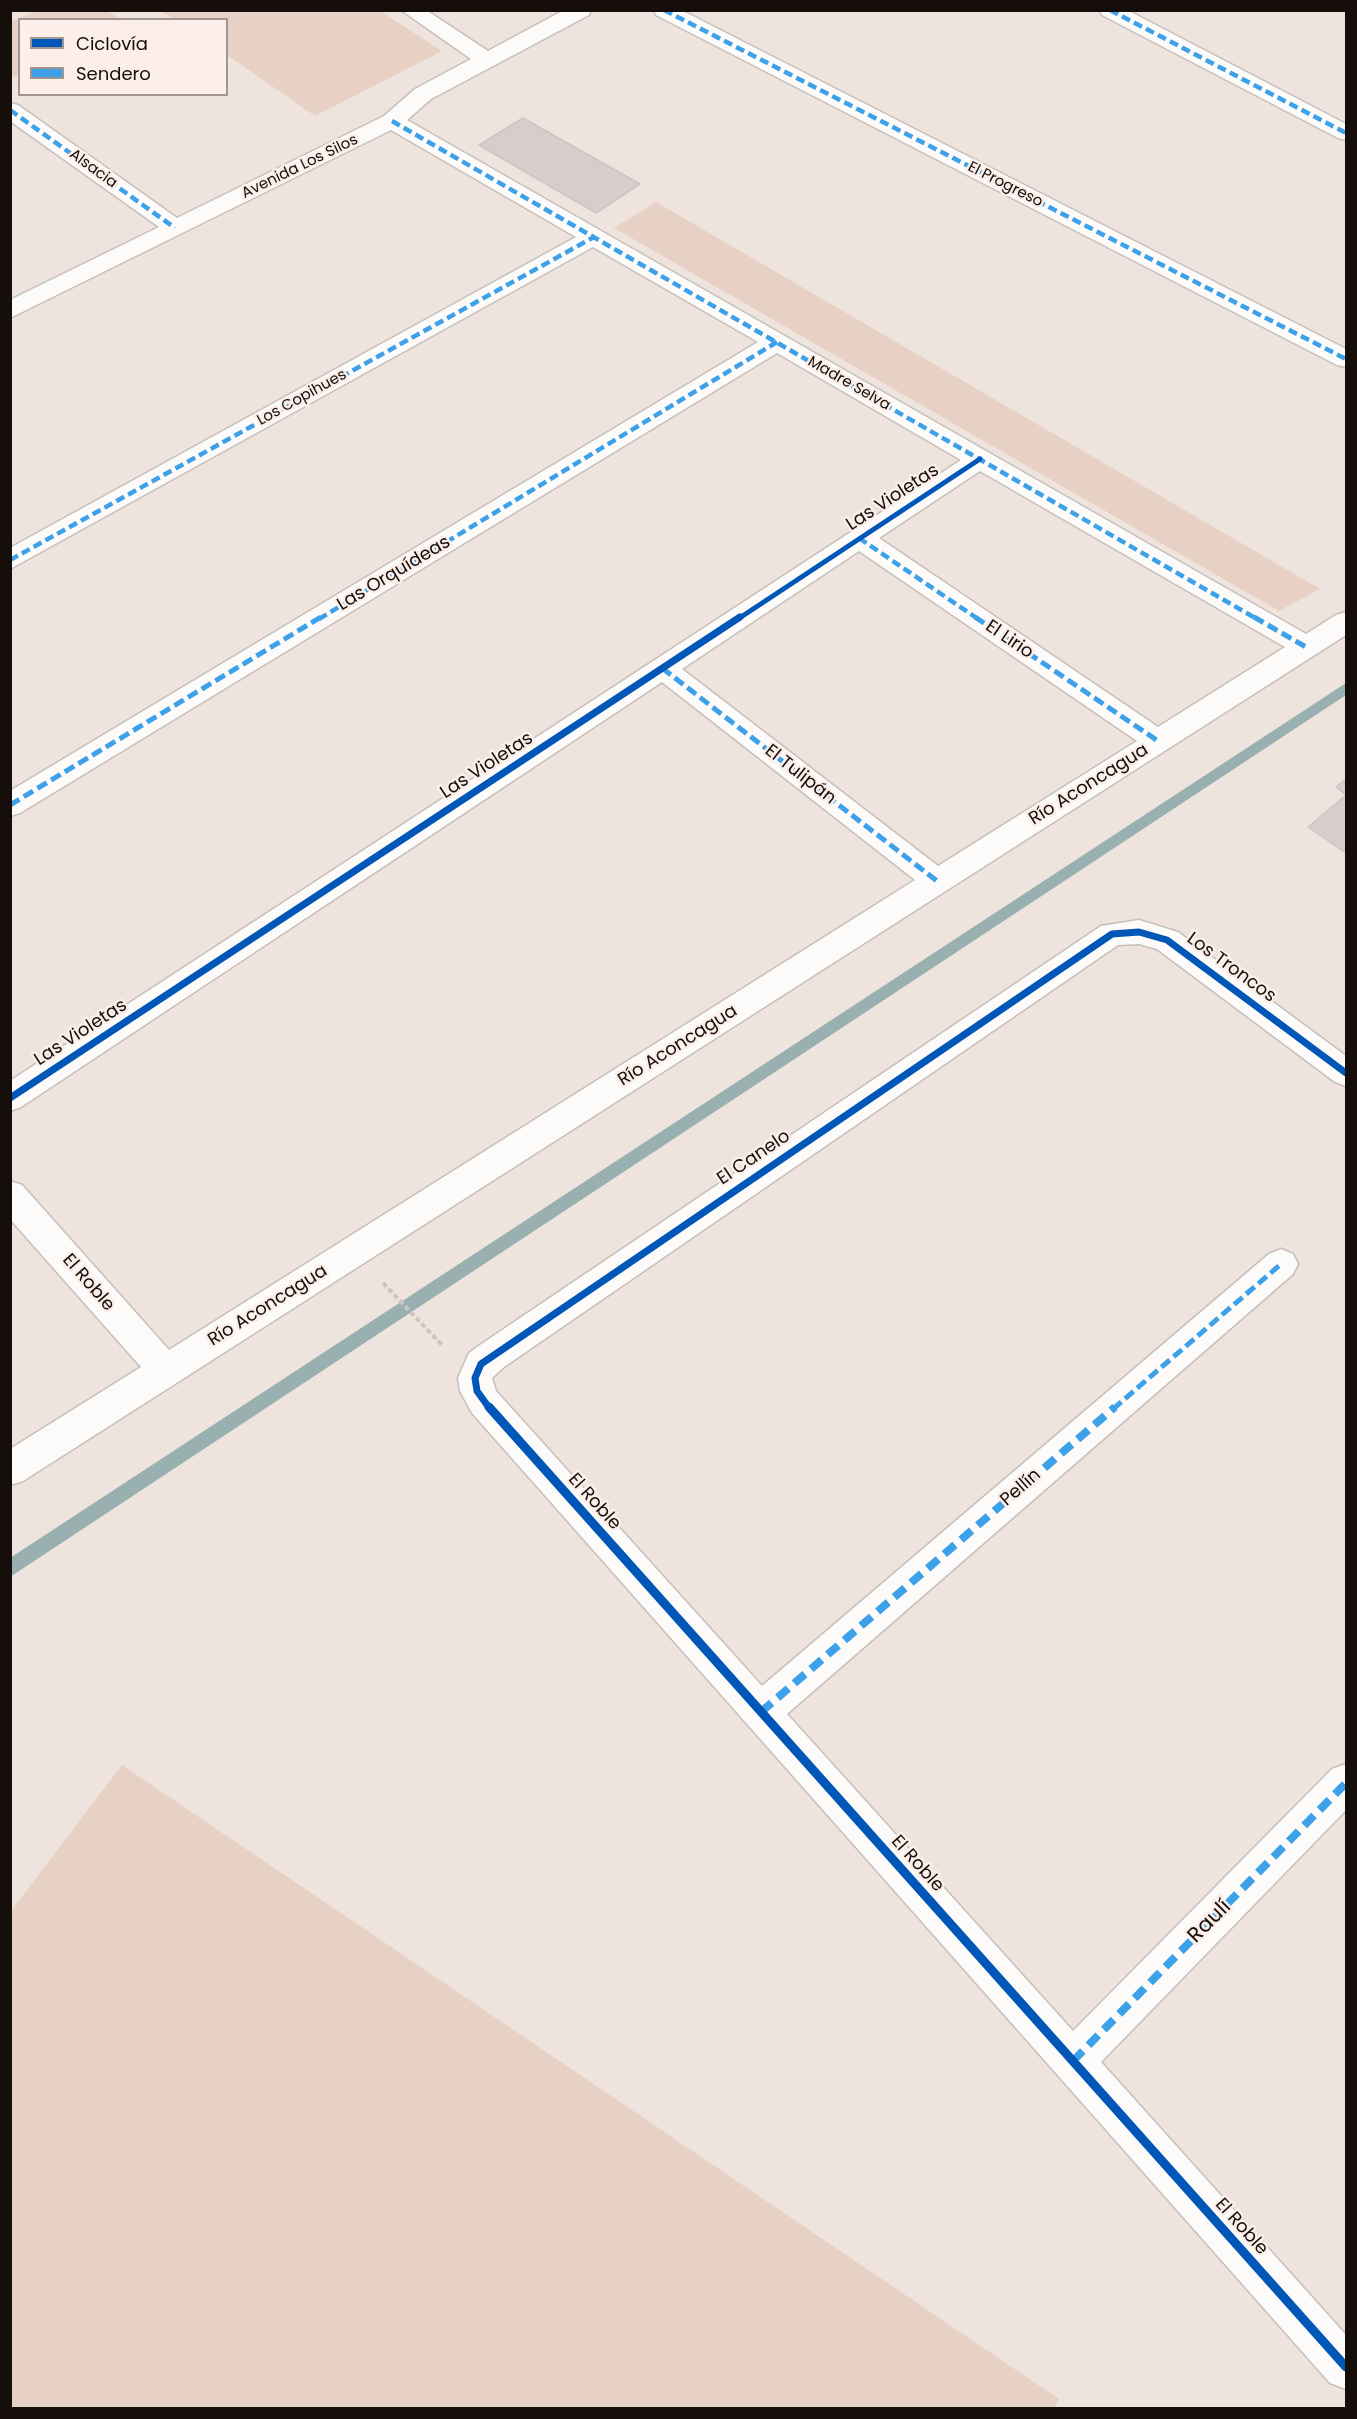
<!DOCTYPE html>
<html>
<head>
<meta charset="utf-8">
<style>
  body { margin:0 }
  #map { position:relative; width:1357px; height:2419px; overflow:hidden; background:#eee3dd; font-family:Poppins,sans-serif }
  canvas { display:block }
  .frame { position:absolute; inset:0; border:12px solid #150e0a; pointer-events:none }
  .legend { position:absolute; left:18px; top:18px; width:210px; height:78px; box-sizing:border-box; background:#fcefe9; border:2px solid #a09590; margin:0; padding:8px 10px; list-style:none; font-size:18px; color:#150e0a }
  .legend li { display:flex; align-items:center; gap:12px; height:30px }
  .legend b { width:30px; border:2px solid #a09590 }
</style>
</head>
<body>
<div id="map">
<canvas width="1357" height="2419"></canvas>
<div class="frame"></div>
<ul class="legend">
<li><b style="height:8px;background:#0057b8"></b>Ciclovía</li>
<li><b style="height:8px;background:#3da1e9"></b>Sendero</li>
</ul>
</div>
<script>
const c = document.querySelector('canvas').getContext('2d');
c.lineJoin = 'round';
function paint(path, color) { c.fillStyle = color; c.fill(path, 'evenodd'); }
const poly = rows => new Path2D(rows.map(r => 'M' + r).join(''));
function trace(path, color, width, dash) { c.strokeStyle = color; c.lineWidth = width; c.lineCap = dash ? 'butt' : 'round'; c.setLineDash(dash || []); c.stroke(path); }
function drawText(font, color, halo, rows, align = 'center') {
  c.font = font + ' Poppins,sans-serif'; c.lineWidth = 5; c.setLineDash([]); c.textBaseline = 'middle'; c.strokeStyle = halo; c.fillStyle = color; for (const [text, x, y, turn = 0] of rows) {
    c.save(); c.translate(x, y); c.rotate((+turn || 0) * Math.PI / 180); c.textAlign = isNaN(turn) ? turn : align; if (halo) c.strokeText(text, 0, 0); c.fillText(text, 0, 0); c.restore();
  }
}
paint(poly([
  [36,11,107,11,120,19,20,20,19,74,12,77,11,22],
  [161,11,380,11,442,51,315,116,227,55,226,20,174,19],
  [656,202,1320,589,1279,611,614,228],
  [122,1765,1059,2399,1054,2408,11,2408,11,1911]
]), '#e7d1c5');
paint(poly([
  [1346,683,1346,695,10,1577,10,1558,1346,683]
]), '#98b1b0');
const building = poly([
  [523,118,640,184,596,213,479,145,523,118],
  [1346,779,1346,795,1336,787,1346,779],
  [1346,795,1346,853,1308,827,1346,795]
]);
paint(building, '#d8cccc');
trace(building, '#cec4c3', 1.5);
const minor = poly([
  [401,10,426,10,488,51,564,10,591,10,589,15,431,99,407,120,1306,634,1336,615,1346,612,1346,635,178,1382,23,1481,10,1485,10,1449,141,1367,10,1219,10,1181,22,1185,169,1350,915,880,662,682,21,1107,10,1111,10,1081,961,460,777,353,20,813,10,816,10,791,758,342,593,247,10,569,10,548,576,237,391,130,10,318,10,300,159,227,10,121,10,103,18,105,177,218,384,116,415,89,471,59,401,10],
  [980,471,1285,647,1158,727,879,538,980,471],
  [859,551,1137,741,938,866,682,669,859,551],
  [654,10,681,10,1346,349,1346,367,1337,365,656,15,654,10],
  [1100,10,1127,10,1346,124,1346,140,1338,138,1102,15,1100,10],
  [1139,920,1178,932,1346,1056,1346,1086,1335,1082,1157,949,1139,944,1118,945,504,1367,492,1378,496,1391,762,1686,1269,1254,1281,1249,1293,1254,1298,1264,1293,1274,787,1714,1073,2031,1332,1769,1346,1764,1346,1810,1101,2062,1346,2335,1346,2389,1330,2383,472,1413,460,1391,458,1378,469,1353,480,1345,1101,926,1139,920]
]);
trace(minor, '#c7bfba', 3);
trace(poly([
  [383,1283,442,1345]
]), '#c9c5c3', 4, [5, 3]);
paint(minor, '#fcfbfa');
trace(poly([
  [664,10,1346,359],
  [1110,10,1346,133],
  [10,110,175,228],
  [392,121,1257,619],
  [859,538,978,619],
  [10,560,594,237],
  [319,619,777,342]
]), '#3da1e9', 4.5, [9, 4.5]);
trace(poly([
  [975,617,1158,741],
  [1254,617,1306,647],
  [662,668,937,881],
  [10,805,321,617],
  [1113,1409,1281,1264]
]), '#3da1e9', 5, [11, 5]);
trace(poly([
  [761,1712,1115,1407],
  [1073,2061,1346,1783]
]), '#3da1e9', 8, [14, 8]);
trace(poly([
  [738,619,980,459]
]), '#0057b8', 5);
trace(poly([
  [10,1098,740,617],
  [490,1409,477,1391,475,1378,481,1364,1112,934,1139,932,1167,940,1346,1073]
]), '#0057b8', 7);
trace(poly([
  [489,1407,1346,2367]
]), '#0057b8', 9);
drawText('15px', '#150e0a', '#fcefe9', [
  ["Avenida Los Silos",300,167,-26],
  ["Alsacia",93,169,36],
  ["El Progreso",1005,185,27],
  ["Madre Selva",849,384,30],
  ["Los Copihues",302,398,-29]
]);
drawText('18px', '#150e0a', '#fcefe9', [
  ["Las Violetas",893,498,-33],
  ["Las Orquídeas",394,574,-31],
  ["El Lirio",1009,640,34],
  ["Las Violetas",487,766,-33],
  ["El Tulipán",800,775,38],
  ["Río Aconcagua",1089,785,-32],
  ["Los Troncos",1231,968,36],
  ["Las Violetas",81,1033,-33],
  ["Río Aconcagua",678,1046,-32],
  ["El Canelo",754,1158,-34],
  ["El Roble",88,1283,49],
  ["Río Aconcagua",268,1306,-32],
  ["Pellín",1021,1488,-41],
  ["El Roble",594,1502,48],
  ["El Roble",917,1864,48],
  ["El Roble",1241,2227,48]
]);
drawText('21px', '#150e0a', '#fcefe9', [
  ["Raulí",1210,1922,-45]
]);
</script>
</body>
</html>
